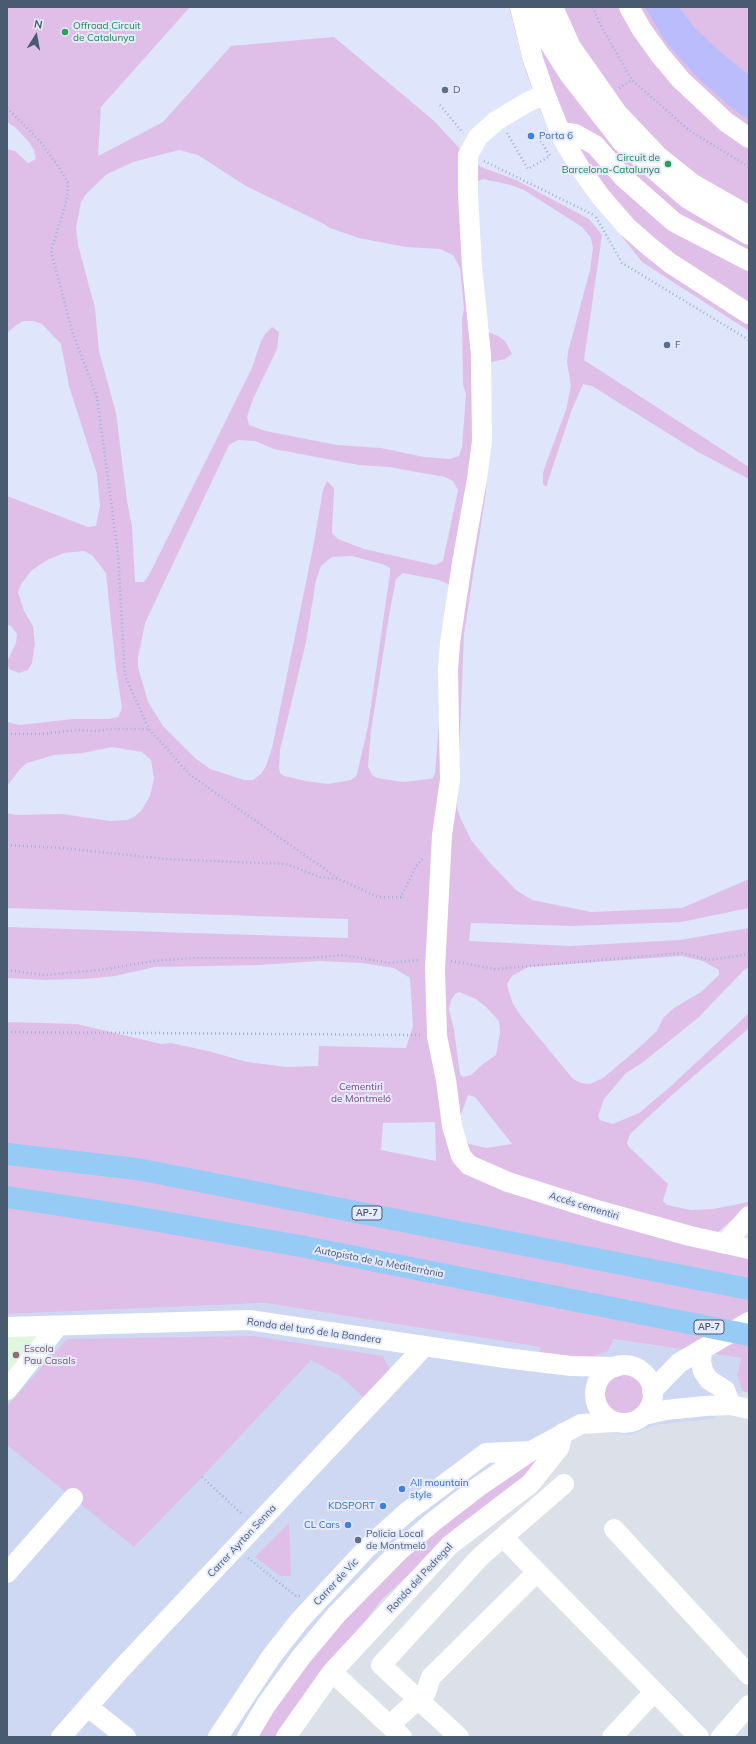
<!DOCTYPE html>
<html>
<head>
<meta charset="utf-8">
<style>
  body { margin:0 }
  #map { position:relative; width:756px; height:1744px; overflow:hidden; background:#dfe5fb; font-family:Mulish,sans-serif }
  canvas { display:block }
  .frame { position:absolute; inset:0; border:8px solid #485b71; pointer-events:none }
  .north { position:absolute; left:16px; top:16px; width:40px; height:40px; -webkit-text-stroke:3px #e5eaff; paint-order:stroke; rotate:11deg; font-size:11px; font-weight:700; line-height:16px; text-align:center; color:#485b71 }
  .north::after { content:''; display:block; margin:auto; width:14px; height:18px; background:#485b71; clip-path:polygon(50% 0,100% 100%,50% 72%,0 100%) }
</style>
</head>
<body>
<div id="map">
<canvas width="756" height="1744"></canvas>
<div class="frame"></div>
<div class="north">N</div>
</div>
<script>
const c = document.querySelector('canvas').getContext('2d');
c.lineJoin = 'round';
function paint(path, color) { c.fillStyle = color; c.fill(path, 'evenodd'); }
const poly = rows => new Path2D(rows.map(r => 'M' + r).join(''));
function trace(path, color, width, dash) { c.strokeStyle = color; c.lineWidth = width; c.lineCap = dash ? 'butt' : 'round'; c.setLineDash(dash || []); c.stroke(path); }
function drawText(font, color, halo, rows, align = 'center') {
  c.font = font + ' Mulish,sans-serif'; c.lineWidth = 4; c.setLineDash([]); c.textBaseline = 'middle'; c.strokeStyle = halo; c.fillStyle = color; for (const [text, x, y, turn = 0] of rows) {
    c.save(); c.translate(x, y); c.rotate((+turn || 0) * Math.PI / 180); c.textAlign = isNaN(turn) ? turn : align; if (halo) c.strokeText(text, 0, 0); c.fillText(text, 0, 0); c.restore();
  }
}
paint(poly([
  [265,1303,540,1347,539,1355,611,1348,612,1339,741,1358,737,1375,742,1391,714,1419,656,1425,629,1435,583,1431,256,1737,7,1737,7,1314]
]), '#ced8f3');
paint(poly([
  [742,1391,749,1393,749,1737,278,1737,381,1600,479,1510,583,1431,629,1435,656,1425,714,1419]
]), '#dbe0e9');
paint(poly([
  [42,1333,7,1377,7,1334]
]), '#e1f7dc');
paint(poly([
  [7,7,190,7,101,107,98,156,163,122,231,46,334,37,433,120,463,152,481,167,516,180,589,219,602,235,584,360,749,467,749,479,698,452,592,386,583,384,571,412,546,487,543,484,543,473,548,458,566,410,571,386,567,362,568,352,590,270,593,248,591,238,582,227,524,190,511,185,483,179,478,181,474,189,488,332,498,336,505,341,512,354,505,359,491,362,486,492,464,634,457,808,460,817,471,840,491,864,516,890,532,900,591,912,682,908,749,879,749,908,681,922,572,926,471,923,469,941,570,946,680,940,749,928,749,967,743,971,699,1017,642,1063,626,1073,604,1099,598,1116,600,1120,613,1124,639,1113,671,1086,749,1013,749,1028,672,1095,630,1134,627,1143,629,1147,668,1184,663,1201,667,1205,691,1210,713,1209,749,1202,749,1210,736,1216,716,1234,749,1240,749,1393,742,1391,737,1375,741,1358,613,1339,612,1344,608,1351,591,1357,539,1355,540,1347,265,1303,7,1314,7,1022,77,1024,161,1044,171,1043,208,1051,247,1062,287,1067,318,1066,319,1046,406,1048,413,1026,410,978,394,968,362,963,319,961,259,965,155,967,115,976,84,979,46,980,7,978,7,927,348,938,348,919,7,908,7,813,16,815,62,814,110,821,127,820,134,817,141,811,150,796,154,778,151,760,142,752,112,747,83,753,54,755,27,763,20,769,7,786,7,722,20,725,73,719,109,719,118,717,122,708,116,669,106,573,92,555,84,551,64,553,47,560,32,570,21,584,18,592,24,611,33,626,35,644,32,663,28,670,19,673,9,669,7,662,16,643,17,634,11,626,7,625,7,496,88,527,96,526,100,506,97,474,69,386,61,344,42,324,33,321,23,321,15,326,7,333,7,149,15,151,28,163,36,159,34,150,29,142,15,127,7,122],
  [179,150,198,155,246,186,322,223,330,228,359,238,406,247,440,249,453,255,460,268,464,309,462,319,463,385,466,394,462,447,459,456,450,459,424,457,381,448,337,445,265,431,249,425,247,417,253,399,277,349,279,332,272,327,266,333,261,341,252,368,149,575,144,582,135,582,132,526,127,501,116,413,99,351,95,308,78,245,76,228,81,202,86,194,107,174,133,162],
  [238,440,255,441,274,449,359,465,389,467,445,477,453,481,458,490,443,561,435,565,364,549,338,539,332,533,334,488,327,481,323,490,312,553,272,748,266,766,261,774,253,780,244,780,210,769,195,758,163,726,148,702,138,667,138,658,145,623,229,445],
  [352,556,385,565,390,568,390,573,368,726,357,774,355,777,351,780,328,784,306,781,284,776,280,773,279,769,280,750,306,642,316,580,321,566,328,560,332,557],
  [403,573,439,580,448,584,450,588,435,773,433,778,429,779,403,782,377,778,372,775,368,767,371,731,390,610,396,579],
  [681,956,703,961,719,970,719,975,701,992,674,1008,663,1018,657,1031,634,1052,603,1078,590,1084,581,1083,573,1079,521,1016,513,1004,508,989,507,984,512,976,528,967],
  [459,992,476,999,486,1007,499,1021,500,1033,496,1055,483,1064,471,1075,463,1077,460,1074,454,1030,449,1009,451,1000,455,994],
  [468,1095,475,1097,512,1144,486,1148,469,1144,457,1126],
  [435,1122,436,1161,381,1150,383,1123],
  [509,7,749,7,749,331,642,262,602,211,567,160,542,115,526,72],
  [254,1336,383,1356,390,1371,365,1398,340,1376,311,1360,202,1477,134,1547,7,1445,7,1406,67,1339],
  '605 1395a20 20 0 1 1 40 0a20 20 0 1 1-40 0Z',
  [523,1460,541,1463,479,1510,381,1600,278,1737,256,1737,283,1695,339,1624,441,1519],
  [289,1523,291,1576,280,1576,255,1557]
]), '#dfbfe8');
paint(poly([
  [645,7,679,7,694,27,718,50,749,75,749,120,734,110,697,77,666,42]
]), '#babcfb');
trace(poly([
  [593,7,600,24,632,80,690,131,749,167],
  [619,88,632,80],
  [440,105,463,133],
  [7,108,39,140,58,166,68,183,67,199,51,251,73,334,97,397,118,554,125,676,149,729,190,775,339,879,378,897,401,897,416,866,424,857],
  [507,133,528,169,550,156,538,137,545,134],
  [484,161,594,215],
  [596,217,622,263,749,340],
  [7,734,41,734,77,730,97,731,110,729,149,729],
  [7,845,62,848,166,859,286,864,320,877,337,879],
  [451,961,495,969,682,953,710,960,749,954],
  [7,970,44,975,99,970,154,961,192,958,307,958,343,955,389,963,420,960],
  [7,1032,420,1035],
  [202,1477,243,1515],
  [248,1558,296,1596,300,1596]
]), '#9bb4d4', 2.5, [1, 3]);
trace(poly([
  [520,7,533,59,545,94,564,141,580,168,601,197,627,227,650,247,670,263,749,314],
  [536,7,548,41,569,74,622,142,688,199,749,235],
  [553,7,571,47,618,114,658,156,693,184,749,216],
  [629,7,642,30,660,55,681,80,726,122,749,138],
  [545,94,526,103,496,121,478,137,468,155,468,194,472,266,481,355,482,441,477,479,462,563,450,643,448,670,450,780,442,835,435,969,437,1036,446,1080,452,1126,461,1156,469,1165,508,1182,600,1211,690,1236,749,1249],
  [561,132,575,134,595,145,623,177,674,222,749,261],
  [725,1244,749,1216],
  [7,1327,249,1320,505,1358,571,1366,616,1367],
  [702,1349,701,1361,703,1371,709,1380,725,1390,731,1405],
  '595 1394a29 29 0 1 1 58 0a29 29 0 1 1-58 0Z',
  [7,1390,58,1326],
  [652,1391,679,1363,749,1322],
  [644,1415,666,1410,705,1406,731,1405,749,1409],
  [614,1529,749,1675],
  [503,1537,537,1572],
  [7,1573,73,1498],
  [332,1672,402,1737],
  [88,1707,126,1737],
  [390,1725,426,1692,431,1677,537,1572,699,1737],
  [61,1737,121,1669,425,1346],
  [218,1737,271,1657,300,1620,367,1548,407,1512,486,1453,531,1451],
  [247,1737,266,1705,301,1657,337,1614,401,1549,434,1521,478,1487,531,1451,581,1424,615,1422],
  [286,1737,332,1672,450,1545,530,1484,559,1448,563,1433],
  [459,1737,381,1665,480,1557,564,1484],
  [612,1737,654,1692],
  [721,1737,749,1705]
]), '#fff', 20);
trace(poly([
  [7,1154,137,1169,749,1289],
  [7,1197,124,1215,300,1246,749,1335]
]), '#96cbf5', 22);
for (const [x, y, r, color] of [
  [65,32,4,"#2e9e5b"],
  [445,90,4,"#5c6f8a"],
  [531,136,4,"#3f7fe0"],
  [668,164,4,"#2e9e5b"],
  [667,345,4,"#5c6f8a"],
  [16,1355,4,"#8d6e63"],
  [402,1489,4,"#3f7fe0"],
  [383,1506,4,"#3f7fe0"],
  [348,1525,4,"#3f7fe0"],
  [358,1540,4,"#5c6f8a"]
]) { const dot = new Path2D(); dot.arc(x, y, r, 0, 2 * Math.PI); c.fillStyle = color; c.fill(dot); trace(dot, '#e5eaff', 1.5); }
for (const [x, y, w] of [
  [367,1213,30],
  [709,1327,30]
]) { const box = new Path2D(); box.roundRect(x - w / 2, y - 7, w, 14, 3); c.fillStyle = '#e5eaff'; c.fill(box); trace(box, '#485b71', 1); }
drawText('bold 9px', '#485b71', null, [
  ["AP-7",367,1213],
  ["AP-7",709,1327]
]);
drawText('10px', '#27864d', '#e5eaff', [
  ["Offroad Circuit",73,26],
  ["de Catalunya",73,38],
  ["Circuit de",660,158,"right"],
  ["Barcelona-Catalunya",660,170,"right"]
], 'left');
drawText('10px', '#4e5e75', '#e5eaff', [
  ["D",453,90],
  ["F",675,345],
  ["Policia Local",366,1534],
  ["de Montmeló",366,1546]
], 'left');
drawText('10px', '#366cbe', '#e5eaff', [
  ["Porta 6",539,136],
  ["All mountain",410,1483],
  ["style",410,1495],
  ["KDSPORT",375,1506,"right"],
  ["CL Cars",340,1525,"right"]
], 'left');
drawText('10px', '#7b4582', '#e5eaff', [
  ["Cementiri",361,1087],
  ["de Montmeló",361,1099]
]);
drawText('10px', '#485b71', '#e5eaff', [
  ["Accés cementiri",584,1206,17],
  ["Autopista de la Mediterrània",379,1262,11],
  ["Ronda del turó de la Bandera",314,1331,8],
  ["Carrer Ayrton Senna",242,1541,-47],
  ["Ronda del Pedregal",420,1578,-47],
  ["Carrer de Vic",336,1582,-47]
]);
drawText('10px', '#785e54', '#e5eaff', [
  ["Escola",24,1349],
  ["Pau Casals",24,1361]
], 'left');
</script>
</body>
</html>
